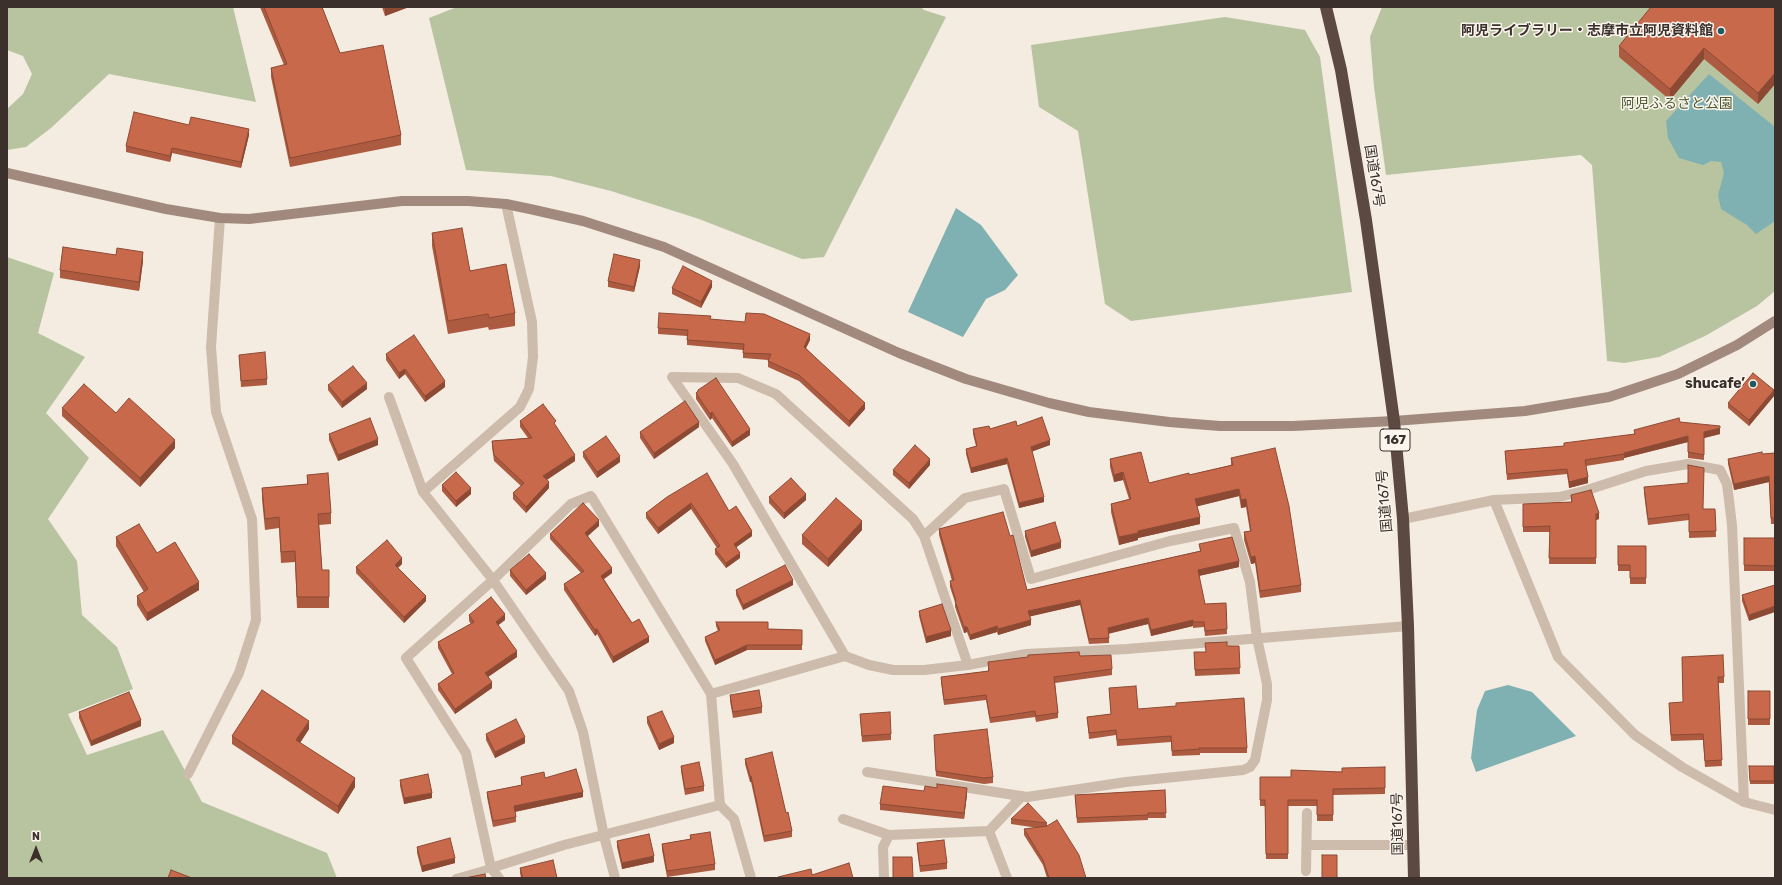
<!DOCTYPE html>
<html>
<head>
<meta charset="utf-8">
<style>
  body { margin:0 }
  #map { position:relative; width:1782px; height:885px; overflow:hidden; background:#f4ebe1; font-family:Rubik,sans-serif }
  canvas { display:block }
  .frame { position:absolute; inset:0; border:8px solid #3b302b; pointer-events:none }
  .north { position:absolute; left:16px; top:829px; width:40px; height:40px; -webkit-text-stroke:3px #fbf5ee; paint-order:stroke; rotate:0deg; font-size:11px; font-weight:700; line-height:16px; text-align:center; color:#3b302b }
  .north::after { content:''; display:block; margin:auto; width:14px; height:18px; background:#3b302b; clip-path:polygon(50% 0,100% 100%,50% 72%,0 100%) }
</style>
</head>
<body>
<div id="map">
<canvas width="1782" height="885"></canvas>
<div class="frame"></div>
<div class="north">N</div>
</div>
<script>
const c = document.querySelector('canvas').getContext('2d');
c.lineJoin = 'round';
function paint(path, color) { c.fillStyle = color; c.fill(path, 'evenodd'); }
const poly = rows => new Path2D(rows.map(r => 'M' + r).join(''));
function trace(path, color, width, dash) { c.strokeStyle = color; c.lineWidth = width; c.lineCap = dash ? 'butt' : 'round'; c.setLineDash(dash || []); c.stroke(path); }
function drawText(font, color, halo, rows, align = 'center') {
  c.font = font + ' Rubik,"Noto Sans JP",sans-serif'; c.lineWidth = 3; c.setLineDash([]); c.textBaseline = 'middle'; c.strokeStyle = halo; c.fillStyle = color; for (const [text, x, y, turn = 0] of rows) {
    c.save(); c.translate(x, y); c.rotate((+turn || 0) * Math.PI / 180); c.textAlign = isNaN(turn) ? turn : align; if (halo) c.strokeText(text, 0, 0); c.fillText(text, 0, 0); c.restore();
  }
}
paint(poly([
  [7,7,233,7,256,102,109,74,51,128,26,147,7,150,7,109,23,94,32,74,23,56,7,50],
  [457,7,921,7,924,10,946,17,824,257,802,259,699,219,611,191,551,176,466,170,429,18],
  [1382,7,1775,7,1775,291,1757,306,1705,336,1659,357,1624,363,1607,361,1592,165,1581,155,1386,175,1374,87,1370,37],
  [1225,17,1305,30,1320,57,1352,292,1131,321,1105,304,1078,131,1039,107,1031,45],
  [7,257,54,273,38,333,85,357,46,413,89,458,48,519,77,561,82,615,117,647,133,689,68,714,87,755,163,730,202,802,327,853,337,878,7,878]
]), '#b8c4a0');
paint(poly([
  [1709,74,1775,127,1775,221,1756,234,1747,225,1721,209,1718,195,1724,173,1721,162,1711,161,1703,165,1679,158,1668,138,1666,121],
  [956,208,981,225,1018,275,1005,290,986,299,963,337,908,312],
  [1508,685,1532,692,1576,736,1476,772,1471,758,1477,710,1485,691]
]), '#7fb0b2');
trace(poly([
  [456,878,491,868]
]), '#cdbbac', 8);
trace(poly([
  [389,397,423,492,493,580,569,691,583,732,604,836,615,878],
  [423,492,520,407,529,389,533,357,532,322,506,204],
  [1494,500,1559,497,1584,491,1646,471,1688,464,1720,470,1727,484,1732,525,1744,802],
  [1403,519,1494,500,1558,657,1635,735,1682,767,1744,802,1775,810],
  [845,656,733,464,672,377,738,378,776,394,913,519,924,536,968,665],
  [711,694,845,656,869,665,893,670,924,670,968,665,1026,654,1127,649,1408,626],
  [867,772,1027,797,1126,782,1243,770,1250,767,1255,760,1267,700,1267,684,1257,638,1250,582,1234,528,1170,541,1031,579,1004,489,965,498,924,536],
  [188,774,239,673,256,620,252,519,216,412,211,347,220,218],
  [843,819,889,835],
  [989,831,1007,878],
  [1307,845,1414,845],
  [491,868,564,845,720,805],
  [1306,871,1307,813],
  [499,878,491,868,466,753,406,658,493,580,571,504,591,496,711,694,720,805,734,819,751,878],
  [884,878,883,847,889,835,989,831,1022,796]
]), '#cdbbac', 10);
trace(poly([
  [7,173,166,209,220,218,249,219,402,201,468,201,506,204,530,209,583,221,664,247,899,353,966,379,1049,403,1089,412,1169,422,1220,426,1293,426,1394,421,1525,411,1609,397,1678,374,1737,345,1775,321]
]), '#a18a7d', 10);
trace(poly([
  [1326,7,1341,70,1366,220,1394,421,1403,519,1408,626,1414,878]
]), '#5c4a42', 12);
paint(poly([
  [260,7,322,7,340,53,401,135,401,145,290,167,271,77,271,68,284,65],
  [382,7,409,7,385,16],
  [1775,7,1775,84,1758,104,1704,59,1670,100,1619,57,1619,46],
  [189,125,249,135,241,168,172,153,170,162,126,152,126,146],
  [432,233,515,313,515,326,489,330,488,327,448,334,432,246],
  [116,255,143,261,139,291,60,278,60,270],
  [640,266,634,292,608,287,608,281],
  [712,287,701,308,672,294,672,288],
  [711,319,810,340,806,348,865,409,849,427,799,381,768,367,768,360,743,358,743,350,687,345,687,336,658,334,658,328],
  [386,354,445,387,425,402,405,374,399,379,386,360],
  [239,355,267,379,267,385,241,387],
  [328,385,367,389,342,408,328,390],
  [698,390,750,435,732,447,712,418,710,420,696,399,696,393,698,392],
  [1774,396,1749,426,1728,408,1728,403],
  [62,408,116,413,175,448,140,487,62,416],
  [520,421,556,426,575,461,547,480,549,488,526,513,513,499,513,493,521,486,494,461,492,447,492,441,528,438,520,427],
  [1680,422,1720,434,1704,438,1704,460,1688,458,1688,442,1624,458,1624,460,1586,466,1588,483,1569,488,1567,474,1507,480,1505,451,1564,446,1634,434,1634,430],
  [1017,426,1050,445,1032,451,1044,502,1019,508,1007,464,971,473,966,454,966,449,976,446,973,434,973,429,990,429],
  [699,427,654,459,640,438,640,432],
  [329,434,378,445,338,461,329,440],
  [583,452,620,462,597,478,583,457],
  [1775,453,1775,524,1771,524,1769,482,1734,490,1728,464,1728,459],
  [1231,458,1301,585,1301,592,1260,598,1255,563,1251,564,1244,540,1244,532,1250,531,1246,507,1241,508,1239,496,1197,506,1200,524,1138,538,1138,540,1119,545,1111,512,1111,504,1129,499,1123,480,1114,482,1110,467,1110,459,1149,483,1189,475,1231,465],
  [930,465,909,489,893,475,893,470],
  [307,475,331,513,331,524,319,525,322,570,329,570,329,608,297,608,295,562,281,563,279,528,265,530,262,499,262,488,307,484],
  [442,485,471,494,456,507,442,491],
  [1644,487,1703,509,1715,509,1716,537,1689,538,1689,520,1648,525,1644,493],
  [1571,495,1599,519,1596,520,1596,564,1549,564,1550,532,1523,532,1523,504,1571,502],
  [667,497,729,511,752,536,736,547,740,558,726,568,715,554,715,549,717,548,691,509,658,534,646,518,646,513],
  [769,497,806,500,784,519,769,503],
  [599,526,588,536,612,573,604,579,632,623,649,642,613,663,597,634,595,636,564,590,564,584,581,573,550,539,550,534],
  [939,529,1010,536,1027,590,1200,551,1199,544,1239,567,1199,576,1205,604,1226,603,1227,634,1205,636,1204,627,1193,628,1193,626,1151,636,1148,624,1109,633,1109,643,1089,644,1080,605,1030,616,1031,625,998,635,997,632,970,640,967,632,964,633,955,607,955,602,950,587,950,581,952,581,939,535],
  [862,530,828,567,802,544,802,535],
  [1025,531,1061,548,1031,557,1025,537],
  [116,537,199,590,147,621,137,605,137,596,144,592,116,546],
  [1744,538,1775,538,1775,571,1744,571],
  [1618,546,1646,546,1646,584,1630,584,1630,571,1618,571],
  [402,564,398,568,426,601,404,623,356,573,356,567],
  [510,570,546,579,526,595,510,576],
  [793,585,743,610,736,595,736,590],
  [1775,585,1749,621,1742,601,1742,595],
  [919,611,951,636,926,643,919,616],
  [469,615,505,620,498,625,517,657,488,677,492,688,455,714,438,690,438,684,452,674,438,648,438,642,471,624,469,621],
  [716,622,768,629,802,630,802,650,747,650,715,665,705,641,705,637,718,631,716,626],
  [1227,646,1239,646,1240,674,1195,676,1194,652,1205,652],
  [1080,656,1112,669,1112,675,1055,683,1058,713,1058,718,1036,722,1035,717,990,723,986,700,944,705,941,682,941,677,988,671,988,662],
  [1682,657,1724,677,1724,683,1718,683,1722,766,1705,767,1703,740,1671,741,1669,709,1683,702],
  [1109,688,1138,709,1247,748,1247,753,1200,753,1200,755,1172,756,1171,742,1117,746,1116,735,1089,739,1087,717,1111,714],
  [1748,691,1770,691,1770,725,1748,725],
  [730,695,762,707,762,713,733,718,730,701],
  [79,712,141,726,91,746,79,718],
  [860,714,891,734,891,740,862,742],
  [647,717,674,743,659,750,647,723],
  [309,729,300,743,355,787,338,814,232,744,232,736],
  [486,734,525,743,495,758,486,740],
  [934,740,993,777,993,783,984,784,936,776],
  [745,759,786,813,792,831,792,837,764,842,751,782,750,782,745,764],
  [681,766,704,786,704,791,685,795,681,771],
  [1749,766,1774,766,1774,784,1750,784],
  [1385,767,1385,794,1333,795,1333,821,1317,821,1317,806,1288,806,1288,859,1266,859,1265,806,1260,806,1260,777,1291,777],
  [521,777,545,778,583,797,515,812,516,817,516,822,493,827,487,797,487,792,521,785],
  [400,780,432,798,404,804,400,786],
  [937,788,967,794,964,819,880,810,880,804,924,791],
  [1165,790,1166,818,1148,818,1148,820,1077,823,1075,795],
  [1011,819,1047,823,1047,826,1086,878,1047,878,1043,865,1024,835,1024,829,1038,828,1011,824],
  [690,835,715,864,715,870,667,877,662,850,662,844,690,839],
  [617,841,654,862,622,869,617,847],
  [917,843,947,863,947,869,920,872,917,849],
  [417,847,455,863,422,872,417,853],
  [520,868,557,878,521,878,520,873]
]), '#ac5a40');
paint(poly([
  [387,7,409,7,385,16,385,8],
  [1704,48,1704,59,1670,100,1670,89],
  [1775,73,1775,84,1758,104,1758,93],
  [249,129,249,135,241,168,241,162],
  [172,148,172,153,170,162,170,156],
  [143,252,143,261,139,291,139,282],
  [640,260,640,266,634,292,634,287],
  [712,281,712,287,701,308,701,302],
  [810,334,810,340,804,352,804,347],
  [405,369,405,374,399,379,399,373],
  [445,381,445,387,425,402,425,396],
  [367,383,367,389,342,408,342,402],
  [1774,390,1774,396,1749,426,1749,420],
  [865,403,865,409,849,427,849,421],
  [712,412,712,418,710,420,710,414],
  [699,422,699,427,654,459,654,453],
  [1720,428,1720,434,1704,438,1704,460,1704,432],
  [750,429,750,435,732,447,732,442],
  [1688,436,1688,442,1624,458,1624,453],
  [378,439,378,445,338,461,338,455],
  [175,440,175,448,140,487,140,478],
  [1050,440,1050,445,1031,452,1031,447],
  [575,455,575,461,543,482,543,476],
  [620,456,620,462,597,478,597,472],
  [1007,458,1007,464,971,473,971,468],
  [930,459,930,465,909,489,909,483],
  [1123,472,1123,480,1114,482,1114,475],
  [1769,476,1769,482,1734,490,1734,484],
  [1588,477,1588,483,1569,488,1569,482],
  [549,482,549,488,526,513,526,507],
  [471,488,471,494,456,507,456,501],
  [1239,489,1239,496,1195,507,1195,499],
  [806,494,806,500,784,519,784,513],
  [1044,497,1044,502,1019,508,1019,503],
  [1246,499,1246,507,1241,508,1241,500],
  [691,503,691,509,658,534,658,528],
  [1599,513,1599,519,1596,520,1596,514],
  [1200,517,1200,524,1138,538,1138,540,1119,545,1119,537,1138,531],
  [599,520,599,526,585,538,585,533],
  [862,521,862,530,828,567,828,559],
  [752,531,752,536,734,549,734,544],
  [1061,542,1061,548,1031,557,1031,551],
  [740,553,740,558,726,568,726,563],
  [1255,556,1255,563,1251,564,1251,557],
  [402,558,402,564,395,570,395,565],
  [1239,561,1239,567,1198,576,1198,570],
  [612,568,612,573,601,581,601,576],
  [546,573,546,579,526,595,526,590],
  [793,580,793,585,743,610,743,605],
  [199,582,199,590,147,621,147,613],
  [426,596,426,601,404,623,404,617],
  [1080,600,1080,605,1028,617,1028,611],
  [1775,606,1775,612,1749,621,1749,615],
  [505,614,505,620,496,627,496,622],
  [1148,618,1148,624,1108,634,1108,628],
  [1031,620,1031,625,998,635,998,629],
  [1193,620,1193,626,1151,636,1151,630],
  [997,626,997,632,970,640,970,635],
  [964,627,967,627,967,632,964,633],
  [597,629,597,634,595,636,595,630],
  [951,630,951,636,926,643,926,637],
  [649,637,649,642,613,663,613,657],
  [747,645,747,650,715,665,715,660],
  [517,651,517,657,485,679,485,673],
  [492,682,492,688,455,714,455,709],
  [141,720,141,726,91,746,91,741],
  [309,721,309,729,296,749,296,740],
  [525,737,525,743,495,758,495,752],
  [674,737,674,743,659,750,659,744],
  [750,776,751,776,751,782,750,782],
  [355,778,355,787,338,814,338,806],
  [967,788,967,794,964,819,964,813],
  [583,792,583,797,514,812,514,806],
  [432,793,432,798,404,804,404,798],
  [654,856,654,862,622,869,622,863],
  [455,858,455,863,422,872,422,866]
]), '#8c4a34');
const building = poly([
  [264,7,322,7,340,53,383,45,401,135,290,158,271,68,287,64,264,7],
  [1651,7,1775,7,1775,73,1758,93,1704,48,1670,89,1619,46,1651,7],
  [134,112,189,125,191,117,249,129,241,162,172,148,170,156,126,146,134,112],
  [462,228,470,271,506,264,515,313,489,318,488,314,448,321,432,233,462,228],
  [63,247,116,255,117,248,143,252,139,282,60,270,63,247],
  [614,254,640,260,634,287,608,281,614,254],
  [683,266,712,281,701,302,672,288,683,266],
  [659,313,711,316,710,319,745,322,746,313,764,314,810,334,804,347,865,403,849,421,799,375,768,361,771,354,743,353,744,344,687,340,688,330,658,328,659,313],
  [414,335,445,381,425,396,405,369,399,373,386,354,414,335],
  [265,352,267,379,241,381,239,355,265,352],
  [353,366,367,383,342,402,328,385,353,366],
  [1753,373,1774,390,1749,420,1728,403,1753,373],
  [716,378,750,429,732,442,712,412,710,414,696,393,698,391,698,390,716,378],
  [84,384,116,413,129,398,175,440,140,478,62,408,84,384],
  [685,401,699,422,654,453,640,432,685,401],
  [543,404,556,421,554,423,575,455,543,476,549,482,526,507,513,493,524,483,494,455,492,441,532,438,520,421,543,404],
  [1042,417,1050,440,1031,447,1044,497,1019,503,1007,458,971,468,966,449,977,446,973,429,989,426,990,429,1016,421,1017,426,1042,417],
  [370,418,378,439,338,455,329,434,370,418],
  [1679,418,1680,422,1720,426,1720,428,1704,432,1704,455,1688,452,1688,436,1624,453,1624,454,1585,460,1588,477,1569,482,1567,469,1507,474,1505,451,1564,446,1564,443,1635,434,1634,430,1679,418],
  [606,436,620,456,597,472,583,452,606,436],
  [915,445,930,459,909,483,893,470,915,445],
  [1275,448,1289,506,1301,585,1260,591,1255,556,1251,557,1244,532,1251,531,1246,499,1241,500,1239,489,1195,499,1200,517,1138,531,1138,533,1119,537,1111,504,1131,499,1123,472,1114,475,1110,459,1141,452,1149,483,1189,473,1189,475,1233,465,1231,458,1275,448],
  [1762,452,1762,454,1775,453,1775,518,1771,518,1769,476,1734,484,1728,459,1762,452],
  [1688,465,1704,468,1703,509,1715,509,1716,531,1689,532,1689,514,1648,519,1644,487,1688,483,1688,465],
  [456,472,471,488,456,501,442,485,456,472],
  [328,473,331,513,318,514,322,570,329,570,329,597,297,597,295,551,281,552,279,517,265,519,262,488,308,484,307,475,328,473],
  [707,473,729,511,736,506,752,531,734,544,740,553,726,563,715,549,720,546,691,503,658,528,646,513,667,497,707,473],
  [791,478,806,494,784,513,769,497,791,478],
  [1591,490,1599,513,1596,514,1596,558,1549,558,1550,526,1523,527,1523,504,1572,502,1571,495,1591,490],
  [836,498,862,521,828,559,802,535,836,498],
  [583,503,599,520,585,533,612,568,601,576,632,623,639,619,649,637,613,657,597,629,595,630,564,584,584,571,550,534,583,503],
  [1003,512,1010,536,1013,535,1027,590,1201,551,1199,544,1232,537,1239,561,1198,570,1205,604,1226,603,1227,629,1205,631,1204,622,1193,622,1193,620,1151,630,1148,618,1108,628,1109,638,1089,639,1080,600,1028,611,1031,620,998,629,997,626,970,635,967,627,964,627,955,601,956,601,950,581,954,580,939,529,1003,512],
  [1055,522,1061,542,1031,551,1025,531,1055,522],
  [139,524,157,553,175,542,199,582,147,613,137,596,148,589,116,537,139,524],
  [1744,538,1775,538,1775,566,1744,565,1744,538],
  [387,540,402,558,395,565,426,596,404,617,356,567,387,540],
  [1618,546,1646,546,1646,578,1630,578,1630,565,1618,565,1618,546],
  [529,554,546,573,526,590,510,570,529,554],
  [785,565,793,580,743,605,736,590,785,565],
  [1775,585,1775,606,1749,615,1742,595,1775,585],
  [491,597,505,614,496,622,517,651,485,673,492,682,455,709,438,684,454,673,438,642,474,622,469,615,491,597],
  [942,604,951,630,926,637,919,611,942,604],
  [716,622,768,622,768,629,802,630,802,645,747,645,715,660,705,637,720,630,716,622],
  [1227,642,1227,646,1239,646,1240,668,1195,670,1194,652,1206,652,1205,643,1227,642],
  [1079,652,1080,656,1111,655,1112,669,1054,677,1058,713,1036,716,1035,711,990,718,986,695,944,700,941,677,989,671,988,662,1028,657,1028,655,1079,652],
  [1723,655,1724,677,1718,677,1722,760,1705,761,1703,734,1671,735,1669,703,1683,702,1682,657,1723,655],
  [1136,686,1138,709,1176,706,1176,703,1244,698,1247,748,1199,748,1200,749,1172,751,1171,736,1117,740,1116,730,1089,733,1087,717,1111,714,1109,688,1136,686],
  [262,690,309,721,296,740,355,778,338,806,232,736,262,690],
  [759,690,762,707,733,712,730,695,759,690],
  [1748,691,1770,691,1770,719,1748,719,1748,691],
  [129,692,141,720,91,741,79,712,129,692],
  [662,711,674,737,659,744,647,717,662,711],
  [890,712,891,734,862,736,860,714,890,712],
  [516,719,525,737,495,752,486,734,516,719],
  [987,729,993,777,984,778,936,771,934,735,987,729],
  [772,752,786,813,788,812,792,831,764,836,751,776,750,776,745,759,772,752],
  [699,762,704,786,685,789,681,766,699,762],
  [1749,766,1774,766,1774,781,1750,781,1749,766],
  [1385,767,1385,788,1333,789,1333,815,1317,815,1317,800,1288,800,1288,854,1266,854,1265,800,1260,800,1260,777,1291,777,1291,770,1342,772,1342,768,1385,767],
  [576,769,583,792,514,806,516,817,493,821,487,792,522,785,521,777,544,772,545,778,576,769],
  [428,774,432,793,404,798,400,780,428,774],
  [937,784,967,788,964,813,880,804,883,786,924,791,925,786,937,788,937,784],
  [1165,790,1166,813,1148,813,1148,815,1077,818,1075,795,1165,790],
  [1028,803,1047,823,1011,819,1028,803],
  [1057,820,1079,855,1086,878,1049,878,1043,860,1024,829,1047,826,1057,820],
  [710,832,715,864,667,871,662,844,691,839,690,835,710,832],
  [649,834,654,856,622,863,617,841,649,834],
  [450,838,455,858,422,866,417,847,450,838],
  [944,840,947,863,920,866,917,843,944,840],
  [1322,855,1337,855,1337,878,1322,878,1322,855],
  [893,857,912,857,913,878,893,878,893,857],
  [553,860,557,878,523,878,520,868,553,860],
  [849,863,853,878,778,878,778,877,811,869,812,875,849,863],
  [171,870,192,878,168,878,171,870],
  [485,874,486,878,465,878,485,874]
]);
paint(building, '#c8694b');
trace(building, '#8c4a34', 1);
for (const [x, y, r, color] of [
  [1721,31,4,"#1f5a5e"],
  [1753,384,4,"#1f5a5e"]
]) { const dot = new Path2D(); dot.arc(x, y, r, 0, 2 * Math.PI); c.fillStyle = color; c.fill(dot); trace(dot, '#fbf5ee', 1.5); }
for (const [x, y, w] of [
  [1395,440,30]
]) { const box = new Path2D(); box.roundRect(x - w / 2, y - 11, w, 22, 3); c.fillStyle = '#fbf5ee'; c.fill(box); trace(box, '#3b302b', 1); }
drawText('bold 13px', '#3b302b', null, [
  ["167",1395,440]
]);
drawText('bold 14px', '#3b302b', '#fbf5ee', [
  ["阿児ライブラリー・志摩市立阿児資料館",1713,31],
  ["shucafe’",1745,384]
], 'right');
drawText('14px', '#4a5a2e', '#fbf5ee', [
  ["阿児ふるさと公園",1677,104]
]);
drawText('14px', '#3b302b', '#fbf5ee', [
  ["国道167号",1374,176,81],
  ["国道167号",1385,501,-95],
  ["国道167号",1398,824,-91]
]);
</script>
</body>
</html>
